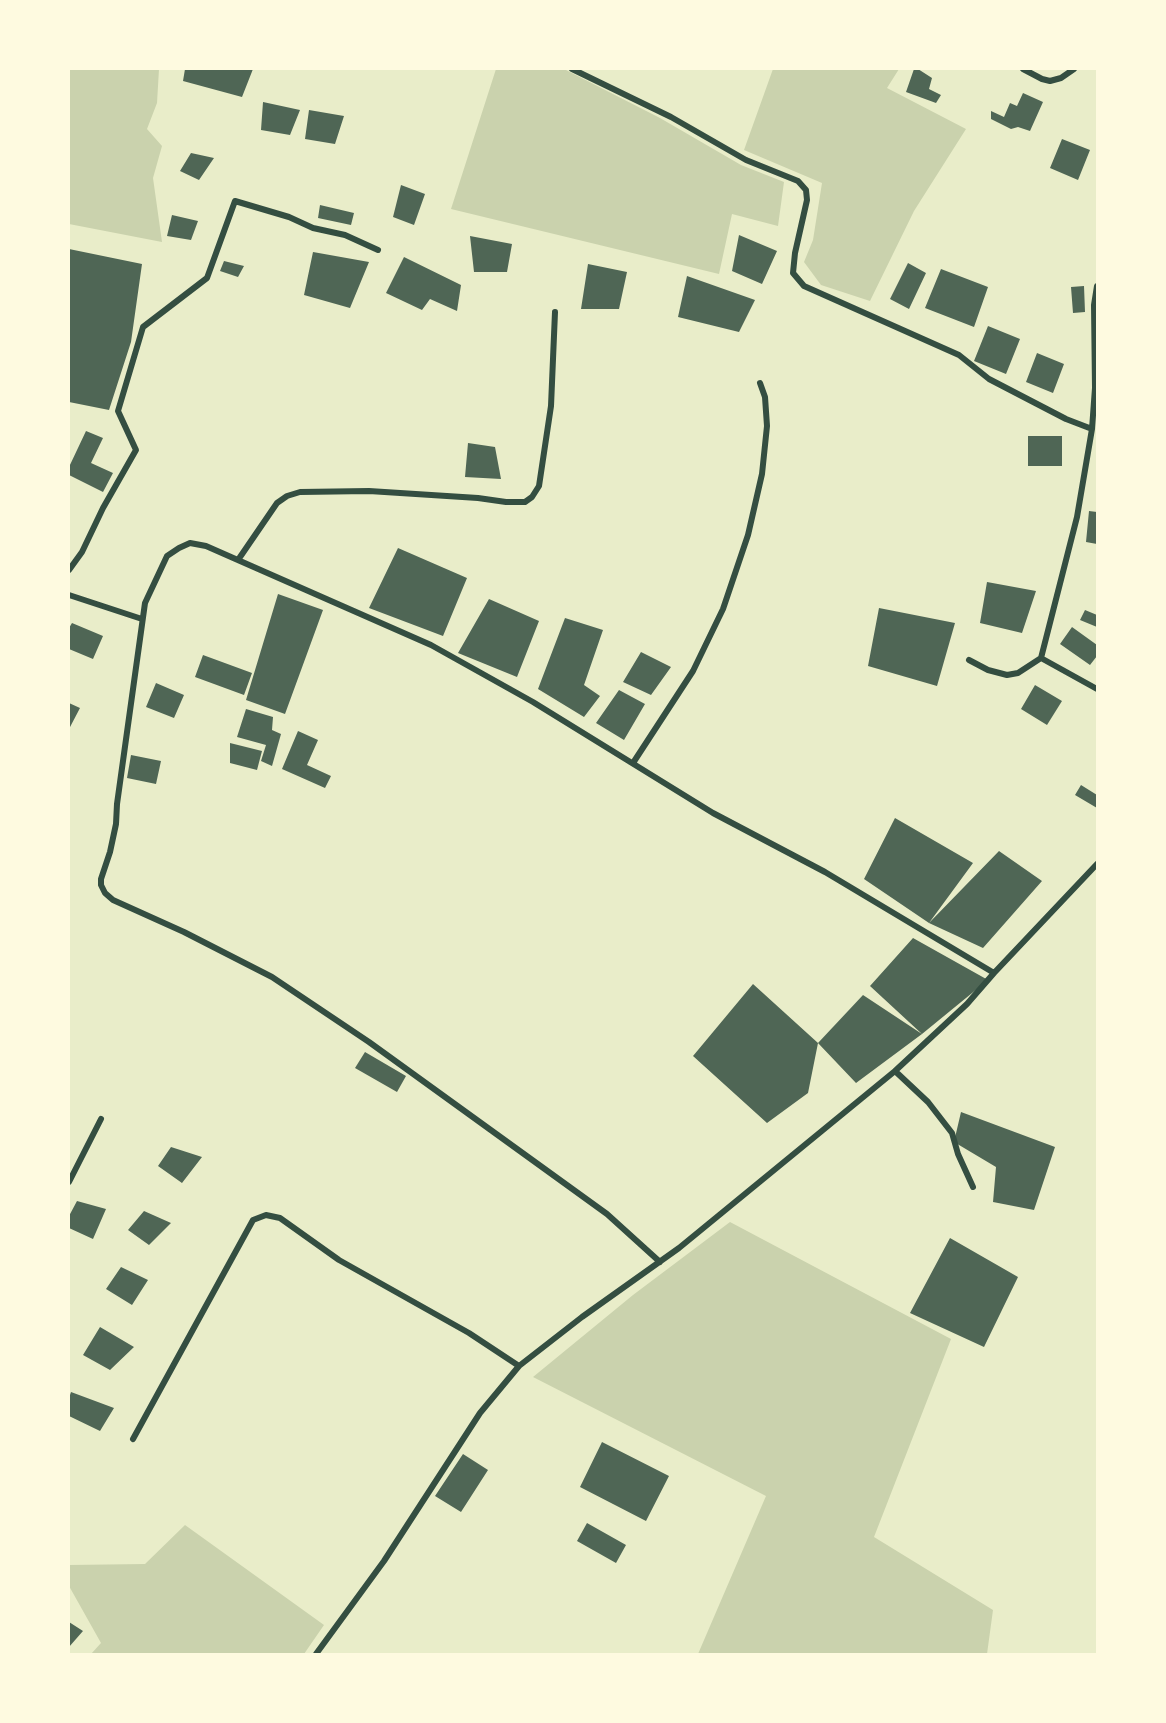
<!DOCTYPE html>
<html>
<head>
<meta charset="utf-8">
<style>
  body { margin:0 }
  #map { position:relative; width:1166px; height:1723px; overflow:hidden; background:#e9edc9; font-family:"Public Sans",sans-serif }
  canvas { display:block }
  .frame { position:absolute; inset:0; border:70px solid #fefae0; pointer-events:none }
</style>
</head>
<body>
<div id="map">
<canvas width="1166" height="1723"></canvas>
<div class="frame"></div>
</div>
<script>
const c = document.querySelector('canvas').getContext('2d');
c.lineJoin = 'round';
function paint(path, color) { c.fillStyle = color; c.fill(path, 'evenodd'); }
const poly = rows => new Path2D(rows.map(r => 'M' + r).join(''));
function trace(path, color, width, dash) { c.strokeStyle = color; c.lineWidth = width; c.lineCap = dash ? 'butt' : 'round'; c.setLineDash(dash || []); c.stroke(path); }
paint(poly([
  [69,69,159,69,157,103,147,129,162,146,153,178,162,242,69,224],
  [496,69,564,69,660,118,741,165,784,182,778,226,732,214,719,274,451,209],
  [773,69,899,69,887,88,966,129,914,211,870,301,821,285,804,262,813,240,822,183,744,150],
  [730,1222,951,1339,874,1537,993,1610,987,1654,698,1654,766,1496,533,1377,633,1295],
  [185,1525,324,1625,304,1654,91,1654,101,1643,69,1586,69,1565,145,1564]
]), '#cad2ad');
paint(poly([
  [185,69,253,69,242,97,183,81],
  [914,69,918,69,932,78,929,89,941,95,936,103,906,92],
  [1023,93,1043,102,1030,131,1018,127,1011,129,991,119,991,111,1004,117,1010,103,1017,106],
  [263,102,300,110,290,135,261,130],
  [309,110,344,116,335,144,305,139],
  [1062,139,1090,150,1078,180,1050,168],
  [191,153,214,158,199,180,180,171],
  [401,185,425,194,414,225,393,217],
  [320,205,354,213,351,225,318,218],
  [172,215,198,221,191,240,167,236],
  [739,235,777,251,762,284,732,271],
  [470,236,512,244,507,272,474,272],
  [69,249,142,264,131,342,109,410,69,402],
  [313,252,369,262,350,308,304,295],
  [404,257,461,285,457,311,430,299,422,310,386,293],
  [224,261,244,266,238,277,220,271],
  [908,263,926,273,909,309,890,299],
  [588,264,627,272,619,309,581,309],
  [941,269,988,287,974,327,925,308],
  [687,276,755,300,739,332,678,317],
  [1084,286,1085,312,1073,313,1071,287],
  [988,326,1020,339,1006,374,974,361],
  [1037,353,1064,364,1053,393,1026,382],
  [86,431,103,438,91,463,113,473,103,492,69,475,69,467],
  [1028,436,1062,436,1062,466,1028,466],
  [468,443,495,447,501,479,465,477],
  [1089,511,1097,512,1097,544,1086,542],
  [398,548,467,578,443,636,369,608],
  [987,582,1036,591,1022,633,980,623],
  [278,594,323,610,285,714,246,700],
  [489,599,539,621,517,677,458,653],
  [879,608,955,623,937,686,868,666],
  [1085,610,1097,615,1097,627,1080,620],
  [565,618,603,630,584,685,600,696,584,717,538,689],
  [72,623,103,636,93,659,69,649,69,628],
  [1072,627,1097,645,1097,656,1090,665,1060,644],
  [641,652,671,667,651,695,623,682],
  [203,655,252,673,244,695,195,677],
  [156,683,184,695,174,718,146,707],
  [1035,685,1062,701,1047,725,1021,709],
  [619,690,645,704,624,740,596,723],
  [69,703,80,708,69,729],
  [246,709,273,717,272,730,281,734,272,766,261,761,266,745,237,737],
  [298,731,318,740,307,765,331,776,325,788,282,769],
  [230,743,262,751,257,770,230,763],
  [131,755,161,761,156,784,127,778],
  [1081,785,1097,795,1097,808,1075,795],
  [895,818,973,863,929,923,864,879],
  [999,851,1042,881,983,948,929,923],
  [913,938,988,980,922,1034,856,1083,818,1043,863,995,922,1034,870,986],
  [753,984,818,1043,808,1093,767,1123,693,1056],
  [365,1052,406,1076,397,1092,355,1068],
  [961,1112,1055,1147,1034,1210,993,1202,996,1167,954,1142],
  [171,1147,202,1157,182,1183,158,1166],
  [77,1201,106,1209,93,1239,69,1228,69,1216],
  [144,1211,171,1223,149,1245,128,1230],
  [950,1238,1018,1277,984,1347,910,1313],
  [121,1267,148,1280,132,1305,106,1289],
  [100,1327,134,1347,110,1370,83,1355],
  [71,1392,114,1408,100,1431,69,1416,69,1398],
  [602,1442,669,1476,646,1521,580,1487],
  [463,1454,488,1470,461,1512,435,1496],
  [587,1523,626,1545,616,1563,577,1541],
  [69,1622,83,1631,69,1647]
]), '#4f6655');
trace(poly([
  [572,69,671,117,746,160,798,181,806,190,807,200,795,253,793,273,804,286,959,355,989,379,1066,419,1092,429],
  [1023,69,1042,79,1050,81,1061,78,1074,69],
  [1097,286,1094,305,1095,388,1092,429,1077,517,1041,658,1097,689],
  [238,560,277,503,287,496,300,492,369,491,478,498,506,502,525,502,532,497,539,486,551,406,555,312],
  [69,570,82,552,103,508,136,450,118,411,143,327,207,278,235,201,289,217,313,228,345,235,378,250],
  [69,595,142,619],
  [969,660,988,670,1007,675,1018,673,1041,658],
  [633,763,693,671,723,609,748,535,762,474,767,426,765,397,760,383],
  [895,1071,928,1102,952,1133,958,1154,973,1187],
  [69,1182,101,1119],
  [660,1262,607,1214,369,1042,272,977,184,932,113,900,105,893,101,885,101,879,110,852,116,824,117,804,145,603,167,556,179,548,190,543,206,546,431,645,533,702,713,813,825,872,994,973,1097,864],
  [133,1439,253,1220,266,1215,280,1218,339,1260,469,1333,519,1366],
  [316,1654,384,1561,480,1413,519,1366,582,1317,679,1248,895,1071,967,1004,994,973]
]), '#344e41', 6);
</script>
</body>
</html>
